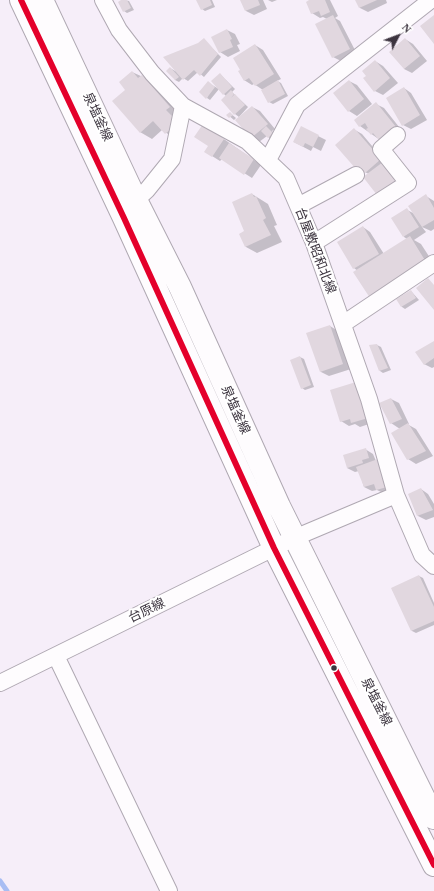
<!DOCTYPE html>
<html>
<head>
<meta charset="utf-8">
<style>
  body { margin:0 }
  #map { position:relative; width:434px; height:891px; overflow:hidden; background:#f6eef9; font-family:"Times New Roman",serif }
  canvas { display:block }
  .north { position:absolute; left:378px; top:16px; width:40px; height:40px; -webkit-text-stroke:3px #fff; paint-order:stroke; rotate:48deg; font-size:11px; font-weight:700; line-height:16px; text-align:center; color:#3c343f }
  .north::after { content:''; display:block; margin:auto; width:14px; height:18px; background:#3c343f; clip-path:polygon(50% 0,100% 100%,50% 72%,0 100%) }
</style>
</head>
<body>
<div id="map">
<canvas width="434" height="891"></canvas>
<div class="north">N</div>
</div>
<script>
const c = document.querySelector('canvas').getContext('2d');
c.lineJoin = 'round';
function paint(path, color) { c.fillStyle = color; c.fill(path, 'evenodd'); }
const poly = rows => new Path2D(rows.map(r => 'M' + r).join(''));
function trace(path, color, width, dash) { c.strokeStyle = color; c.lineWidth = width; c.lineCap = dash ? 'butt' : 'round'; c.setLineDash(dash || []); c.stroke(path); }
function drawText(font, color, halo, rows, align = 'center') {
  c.font = font + ' "Times New Roman","Noto Sans JP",serif'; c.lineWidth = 4; c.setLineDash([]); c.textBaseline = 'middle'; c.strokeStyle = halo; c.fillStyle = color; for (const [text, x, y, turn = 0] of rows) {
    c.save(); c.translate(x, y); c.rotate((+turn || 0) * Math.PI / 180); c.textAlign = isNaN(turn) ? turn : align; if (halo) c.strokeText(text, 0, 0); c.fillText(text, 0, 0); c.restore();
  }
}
paint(poly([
  [124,0,129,1,134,10,127,13,124,11],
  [197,0,212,0,215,7,205,11,202,9],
  [241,0,263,0,267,9,254,15,246,11],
  [268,0,277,0,272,2],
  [312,0,330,0,338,16,335,18,340,21,357,54,341,61,333,57,327,19,323,17,320,18,312,13],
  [357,0,386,0,387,3,368,12,360,8],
  [227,30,235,34,240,44,237,45,240,51,228,57,220,52],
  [405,39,413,44,427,61,412,73,404,69],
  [204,40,221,57,204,77,198,72,188,81,183,78,179,82,175,80,170,68,177,72,199,44],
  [255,45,263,50,281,79,277,81,281,83,288,96,273,104,269,102,263,90,254,84,252,85,244,80,241,70],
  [375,61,383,66,398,83,383,95,375,91],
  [132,72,154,82,181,114,177,140,162,130,152,139,140,132],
  [220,74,235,89,232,92,248,107,239,117,235,114,226,96,219,89,210,100,207,98,212,85,219,89],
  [349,81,357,85,372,104,357,116,349,111,334,93],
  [404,88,411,93,427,120,411,129,403,125],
  [376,104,384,108,403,132,380,140,360,126,355,120],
  [252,107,260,111,275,129,272,131,276,136,272,140,267,136,259,142,251,138],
  [230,113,236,118,234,120,228,115],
  [211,130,261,165,252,178,222,159,220,161,212,156,209,146],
  [355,130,362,134,404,184,385,198,369,174,356,168],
  [318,136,326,140,321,151,313,147,311,151,294,142],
  [252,194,268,204,277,225,274,226,282,242,257,253,246,247,240,234,245,232],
  [426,196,434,201,434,229,431,231,422,227,426,232,414,240,421,244,434,264,358,271,354,268,363,227,370,232,384,254,407,239,404,237,407,210,415,214],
  [411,291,419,300,405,309,402,307,397,299],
  [330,326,338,331,351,369,329,376,321,372,308,334],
  [434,342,434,367,432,368,424,364],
  [377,345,381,347,391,370,383,373,380,371],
  [300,357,304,359,314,387,305,390,302,388],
  [332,390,375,422,360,427,355,424,349,426,341,421],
  [391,399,399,403,409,424,407,424,416,429,433,456,416,464,408,459,400,429,391,423],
  [365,449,373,454,376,461,395,491,385,494,377,490,372,491,364,487,359,471,355,472,347,468],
  [421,489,428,494,434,504,434,517,426,520,418,516],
  [419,576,423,578,434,603,434,625,416,633,412,631,392,589]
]), '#0003');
trace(poly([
  [0,881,7,891]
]), '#a8bdf3', 5);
paint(poly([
  [121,0,127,0,131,8,123,12,118,2],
  [196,0,210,0,212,5,201,10],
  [240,0,258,0,260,5,245,11],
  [309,0,325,0,330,12,321,16,319,11,311,14,306,2],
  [355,0,377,0,359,8],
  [333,15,350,49,332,58,315,24],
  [434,15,434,44,420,26],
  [227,29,232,39,230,40,233,47,219,53,211,37],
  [204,38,218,54,200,76,194,70,183,80,163,57,198,43],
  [405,38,420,56,404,69,389,52],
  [255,44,274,74,255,86,249,78,244,81,238,71,240,70,233,58],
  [375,60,390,78,374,92,363,78,366,76,362,71],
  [170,67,179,77,175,80,166,71],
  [132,71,138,78,142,75,170,107,166,110,175,119,172,128,165,134,153,121,140,133,112,101,125,90,119,82],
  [220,73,232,87,223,95,211,81],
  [278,80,285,94,268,103,261,90],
  [349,80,364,99,348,112,333,93],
  [208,81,215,87,206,99,199,92],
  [404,87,420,115,402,126,386,98],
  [231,90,234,94,231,98,235,94,245,105,234,115,221,100],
  [376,102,396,127,379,140,373,133,371,135,366,129,368,128,365,123,359,127,354,120],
  [252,106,268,124,251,138,235,120],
  [230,112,233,115,229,118,226,115],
  [203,124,224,139,212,157,204,152,208,146,194,137],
  [266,126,273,133,268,138,261,131],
  [301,126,319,135,313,147,305,143,303,147,293,142],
  [354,128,381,159,365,173,359,166,356,169,335,145],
  [229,143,254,159,244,175,219,158],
  [383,162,397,179,377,195,363,177],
  [252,193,254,197,256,196,266,218,263,220,271,235,245,247,239,234,244,231,232,202],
  [426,194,434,208,434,220,422,227,408,206],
  [407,208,419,227,403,237,391,218],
  [363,226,379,254,353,269,337,242],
  [410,236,426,262,370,298,353,272],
  [428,278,434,285,434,310,416,288],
  [411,290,416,298,401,307,396,299],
  [330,325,343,364,320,372,306,333],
  [434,341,434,358,424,365,415,352],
  [377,344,388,368,379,371,369,345],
  [300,356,311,385,301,389,290,360],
  [356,382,368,418,351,423,350,419,340,422,330,390],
  [391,398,402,419,390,424,379,403],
  [408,423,426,451,407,460,391,433],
  [366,448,369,458,362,460,363,463,347,468,343,455],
  [378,459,387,487,376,490,374,484,364,487,356,467],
  [421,488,433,510,417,516,408,494],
  [419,575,434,607,434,621,411,631,391,588]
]), '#e1d7df');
const minor = poly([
  [103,0,119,30,152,73,183,106,247,141,286,178,314,243,369,399,396,495,422,555,434,566],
  [268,160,297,105,431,0],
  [136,200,147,190,172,159,183,106],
  [298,206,356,175],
  [314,243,408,183,381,149,397,135],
  [343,324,434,263],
  [56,656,169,891],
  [0,683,294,538,396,495]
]);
const primary = poly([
  [21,0,124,218,274,548,434,865],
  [42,0,136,200,180,287,279,506,434,818]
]);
trace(minor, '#afa8b2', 18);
trace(primary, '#afa8b2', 24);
trace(minor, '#fefcfe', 16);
trace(primary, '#fefcfe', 22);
trace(poly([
  [21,0,124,218,274,548,434,865]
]), '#e4002b', 6);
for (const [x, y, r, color] of [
  [334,668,3.5,"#3c343f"]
]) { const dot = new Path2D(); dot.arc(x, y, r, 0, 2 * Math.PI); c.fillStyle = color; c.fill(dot); trace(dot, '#fff', 1.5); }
drawText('13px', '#3c343f', '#fff', [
  ["泉塩釜線",97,117,65],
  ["台屋敷昭和北線",315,251,69],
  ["泉塩釜線",235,410,66],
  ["台原線",147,611,-26],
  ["泉塩釜線",376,702,63]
]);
</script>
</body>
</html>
